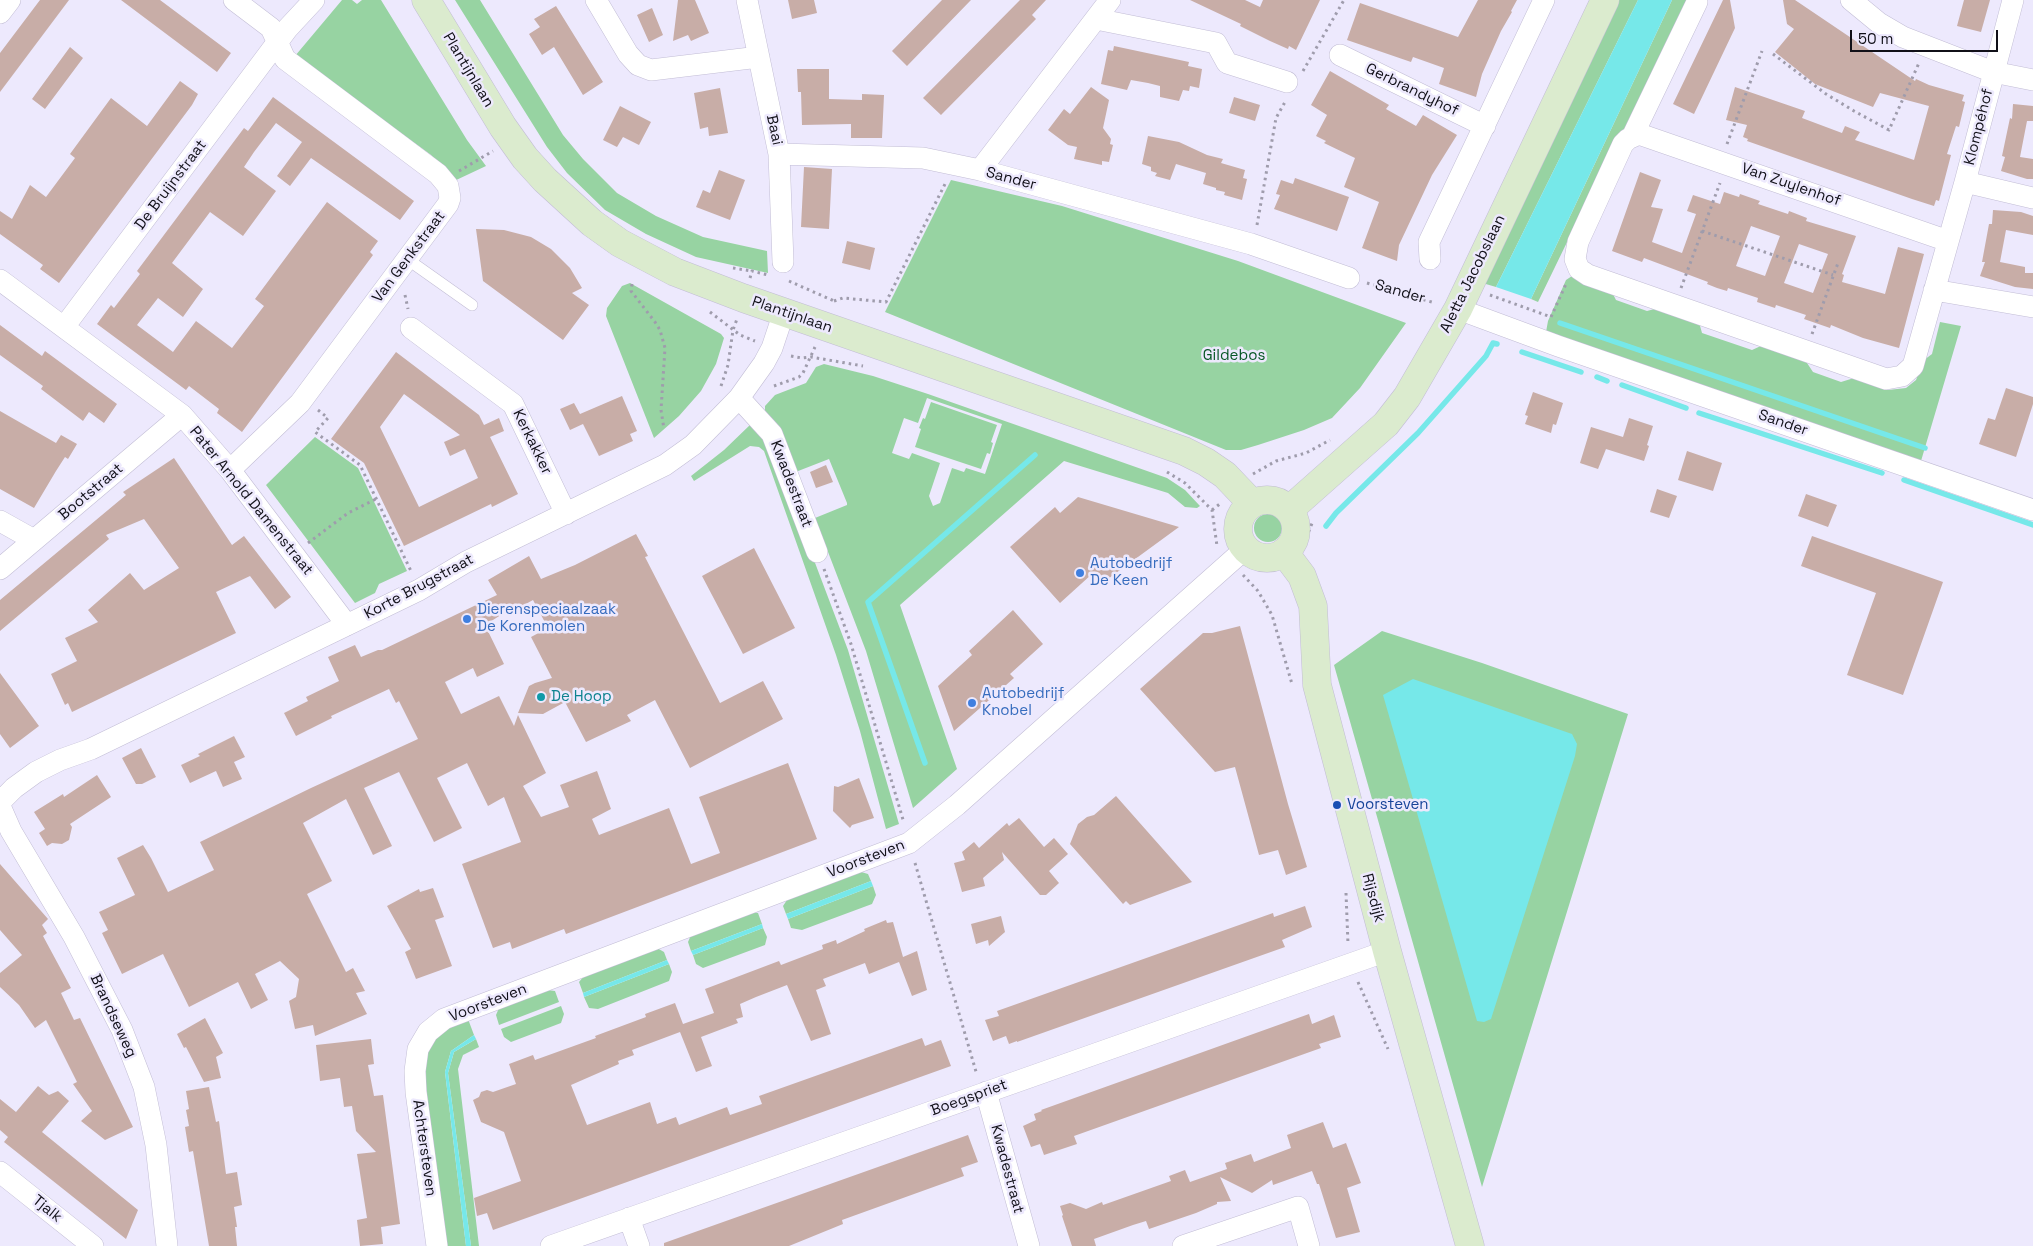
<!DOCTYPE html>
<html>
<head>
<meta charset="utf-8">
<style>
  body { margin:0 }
  #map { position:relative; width:2033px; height:1246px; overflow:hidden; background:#ede9fd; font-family:"Space Grotesk",sans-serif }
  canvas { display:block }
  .scale { position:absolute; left:1850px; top:30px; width:148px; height:22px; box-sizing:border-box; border:2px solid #111018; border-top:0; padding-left:6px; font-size:15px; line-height:18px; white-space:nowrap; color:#111018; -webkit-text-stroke:4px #ede9fd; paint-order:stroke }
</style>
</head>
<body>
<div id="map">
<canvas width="2033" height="1246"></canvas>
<div class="scale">50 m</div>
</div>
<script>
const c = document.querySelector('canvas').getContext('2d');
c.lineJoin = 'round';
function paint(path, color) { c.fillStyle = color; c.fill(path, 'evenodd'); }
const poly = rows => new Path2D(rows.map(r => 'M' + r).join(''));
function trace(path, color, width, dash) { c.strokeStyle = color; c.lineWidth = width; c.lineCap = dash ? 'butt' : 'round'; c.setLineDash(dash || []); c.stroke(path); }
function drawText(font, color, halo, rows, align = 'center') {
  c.font = font + ' "Space Grotesk",sans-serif'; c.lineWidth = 5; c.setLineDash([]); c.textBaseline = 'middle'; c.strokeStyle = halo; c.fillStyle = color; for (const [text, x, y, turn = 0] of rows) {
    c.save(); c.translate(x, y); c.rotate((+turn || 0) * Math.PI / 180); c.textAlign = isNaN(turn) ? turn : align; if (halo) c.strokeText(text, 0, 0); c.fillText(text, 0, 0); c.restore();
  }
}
paint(poly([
  [342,0,352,0,357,4,362,0,381,0,467,140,486,166,452,182,445,170,431,155,295,56],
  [455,0,480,0,563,135,583,159,617,193,656,216,703,237,767,251,768,273,696,257,646,234,605,210,567,173,547,147],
  [1614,0,1638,0,1496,287,1479,282],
  [1672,0,1693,0,1632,127,1619,135,1538,302,1531,299],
  [951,180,1062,206,1238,261,1406,323,1360,388,1332,418,1304,430,1258,445,1241,450,1226,450,885,312],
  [1572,276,1611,290,1616,300,1647,311,1658,308,1699,322,1702,333,1752,350,1763,345,1805,360,1813,372,1841,382,1854,378,1888,390,1906,388,1916,380,1924,360,1932,354,1940,322,1961,326,1921,461,1546,332,1548,321,1566,280],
  [630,283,721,334,724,338,716,364,701,391,679,416,654,438,606,316,607,308,622,286],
  [824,364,873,376,928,394,1167,478,1185,490,1200,506,1197,508,1185,507,1168,493,1064,461,900,605,957,769,913,808,866,651,815,518,847,505,847,503,829,459,793,473,765,412,765,406,775,395,806,383,816,367],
  [927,398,1002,424,985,474,966,468,964,472,952,468,940,503,933,506,929,496,940,463,912,453,909,459,892,453,904,418,918,423],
  [931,402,997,425,991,442,993,443,990,454,987,453,981,469,915,447,921,429,919,428,923,418,925,419],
  [751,424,764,437,806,539,848,650,899,824,886,829,860,731,836,655,764,451,759,447,750,446,694,481,691,476,724,450],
  [315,437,358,468,407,571,379,584,375,593,355,603,266,485],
  '1254 528a14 14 0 1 1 28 0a14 14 0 1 1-28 0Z',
  [1382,631,1482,663,1628,714,1482,1187,1334,665],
  [858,871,868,874,871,881,786,914,783,906,789,897],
  [873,886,876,895,872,904,802,930,791,928,788,919],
  [751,912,758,913,762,924,691,951,688,942,691,935],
  [763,928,767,937,765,945,703,968,696,964,693,955],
  [657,948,664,952,667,960,583,993,579,982,584,976],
  [669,964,672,972,669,981,598,1009,589,1008,584,997],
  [547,990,555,991,559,1002,499,1025,496,1015,499,1008],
  [561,1006,564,1014,561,1023,511,1042,504,1037,501,1029],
  [468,1019,474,1035,451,1051,445,1072,466,1246,445,1246,426,1094,424,1068,431,1041,438,1033],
  [476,1039,479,1047,463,1055,458,1069,479,1246,471,1246,448,1073,454,1052]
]), '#97d3a2');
paint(poly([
  [1638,0,1672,0,1531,299,1496,287],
  [1413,679,1572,734,1577,744,1575,756,1491,1019,1484,1022,1477,1021,1383,695],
  [871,881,873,886,788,919,786,914],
  [762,924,763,928,693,955,691,951],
  [667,960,669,964,584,997,583,993],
  [474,1035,476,1039,454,1052,448,1073,471,1246,466,1246,445,1072,451,1051]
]), '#76e8e9');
trace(poly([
  [1560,323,1925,448],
  [1522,352,1581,372],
  [1597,377,1607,381],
  [1622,385,1686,408],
  [1699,413,1882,473],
  [1904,480,2033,525],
  [1326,526,1336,513,1418,433,1486,356,1493,343,1497,344],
  [925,763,868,602,1035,455]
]), '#76e8e9', 5.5);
paint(poly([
  [40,0,69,0,0,92,0,53],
  [121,0,160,0,231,53,217,72],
  [678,0,695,0,709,33,691,41,688,35,673,41],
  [788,0,814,0,817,13,792,19],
  [942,0,971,0,907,66,892,51],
  [1020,0,1046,0,1032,15,1036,19,941,115,923,98],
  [1190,0,1245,0,1260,7,1263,0,1320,0,1296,50,1289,46,1288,49,1270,41,1240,26,1241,24],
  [1478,0,1517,0,1511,11,1512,12,1501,31,1482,74,1476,97,1439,84,1444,68,1413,57,1411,62,1347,40,1360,3,1458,37],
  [1723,0,1730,0,1735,28,1694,114,1673,104],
  [1783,0,1795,0,1915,81,1916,79,1929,85,1964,95,1962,101,1965,102,1959,127,1956,126,1947,154,1951,155,1939,201,1936,200,1934,206,1912,199,1747,141,1748,139,1743,137,1747,125,1726,120,1735,87,1805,111,1802,118,1842,133,1845,126,1860,132,1855,140,1914,160,1929,106,1880,93,1873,107,1815,84,1775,52,1794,29,1787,24],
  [1964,0,1990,0,1981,32,1957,26],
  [556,6,603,82,583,95,554,47,542,55,529,34,540,27,534,19],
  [652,8,663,35,649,42,637,15],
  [1114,46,1189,62,1188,66,1202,69,1199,88,1190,86,1189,91,1183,90,1179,101,1160,97,1160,86,1148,83,1131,80,1127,90,1101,84,1108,50,1113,51],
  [70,47,83,58,45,109,32,99],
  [797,69,829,69,829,99,862,100,862,94,884,95,882,138,851,138,851,124,802,125,801,92,798,92],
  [1330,71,1389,105,1386,109,1416,126,1423,115,1457,135,1432,175,1399,245,1397,261,1362,248,1379,202,1344,187,1355,158,1324,143,1326,141,1316,136,1327,115,1311,105],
  [180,81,198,94,192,105,59,283,40,269,43,265,0,234,0,211,12,219,30,185,46,197,75,158,70,154,111,98,147,126],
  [1091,87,1109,100,1103,128,1111,139,1110,144,1113,145,1109,162,1102,161,1102,165,1074,159,1077,147,1068,145,1048,130,1064,109,1070,114],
  [720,88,728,133,709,136,708,127,700,129,694,93],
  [273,97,414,201,400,220,311,158,290,186,277,176,302,142,276,123,254,152,244,167,276,191,243,236,210,212,172,263,203,289,183,317,158,298,137,325,173,352,196,321,232,348,264,306,255,299,327,202,378,241,370,252,373,255,242,432,217,413,219,409,189,386,186,390,97,324,111,305,114,308,140,274,137,271,244,128,248,131],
  [1234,97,1260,105,1255,121,1229,113],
  [2013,104,2033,106,2033,121,2027,121,2020,157,2033,159,2033,179,2027,179,2001,171,2005,157,2002,156,2010,118,2012,119],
  [620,106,651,122,639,145,623,137,617,147,603,140],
  [1148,136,1179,142,1207,155,1223,159,1221,163,1245,170,1243,178,1247,179,1242,200,1224,195,1225,192,1216,190,1216,188,1203,184,1206,173,1176,164,1170,180,1155,176,1157,173,1151,171,1151,167,1142,164],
  [804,167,832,169,829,229,801,227],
  [719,170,745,180,730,220,696,207,703,190,710,193],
  [1640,172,1661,180,1651,207,1663,209,1652,242,1682,253,1696,214,1687,211,1693,195,1720,204,1724,192,1739,197,1740,194,1760,201,1758,204,1788,214,1789,211,1807,218,1806,221,1856,236,1842,274,1844,275,1842,282,1885,294,1898,247,1924,254,1899,348,1863,338,1831,325,1830,328,1804,319,1806,315,1776,305,1775,308,1757,302,1758,298,1728,288,1727,291,1717,288,1707,284,1708,282,1644,258,1642,262,1612,251],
  [1751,226,1780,236,1765,276,1736,266],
  [1799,244,1828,254,1813,293,1784,283],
  [1295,178,1349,197,1337,231,1274,209,1280,195,1276,194,1281,180,1293,184],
  [1993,210,2021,212,2033,216,2033,235,2006,230,2000,262,2025,267,2025,273,2033,273,2033,289,2015,287,1980,276,1985,262,1982,262,1989,224,1992,224],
  [476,229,504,230,531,237,551,249,570,268,582,288,572,293,589,305,563,340,483,281],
  [847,241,875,248,870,270,842,263],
  [0,325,42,356,45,351,117,404,104,423,89,412,83,421,41,389,43,386,0,355],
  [396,352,479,415,484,425,499,418,504,431,490,437,518,494,492,507,491,504,404,546,364,463,331,439],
  [404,394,460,435,444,442,450,456,465,449,478,478,419,507,380,427],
  [2006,388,2033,397,2033,404,2016,457,1979,444,1988,418,1995,420],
  [1533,392,1563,403,1556,425,1553,424,1551,433,1525,424,1528,416,1525,415],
  [622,396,637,431,630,434,633,441,599,456,583,424,570,430,560,409,574,403,580,414],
  [0,411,56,443,61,435,77,444,68,459,65,457,56,471,34,508,0,489],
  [1629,418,1653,426,1647,445,1649,446,1644,461,1606,449,1598,469,1580,463,1591,427,1623,437],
  [1687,451,1722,463,1713,491,1678,480],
  [174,458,232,545,244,536,291,597,275,609,250,576,216,592,236,633,72,712,68,703,65,705,51,674,77,661,65,638,98,622,88,610,130,573,144,590,179,568,144,519,106,535,109,539,0,631,0,600,126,495,123,492],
  [826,465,833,482,816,488,810,472],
  [1657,489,1677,496,1669,518,1650,512],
  [1806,494,1837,505,1828,527,1798,516],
  [1078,497,1179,527,1101,584,1092,574,1060,603,1010,547,1055,507,1060,513],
  [636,534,648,556,645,557,720,703,763,681,783,719,690,768,655,700,627,715,631,721,586,742,565,702,543,714,518,713,529,686,535,683,552,678,531,637,548,628,533,600,513,611,512,608,485,625,504,664,477,677,473,668,445,682,461,714,499,696,514,726,518,715,546,773,523,786,541,817,569,807,560,785,597,771,611,809,592,819,599,835,669,808,691,864,720,853,699,797,788,763,817,839,566,934,564,929,512,949,510,942,493,948,462,864,521,842,504,797,488,806,467,763,437,778,462,828,434,842,399,772,364,788,392,846,373,855,346,799,303,823,332,881,307,894,346,972,353,968,365,991,356,993,367,1014,315,1036,313,1025,295,1029,289,1001,296,997,299,979,280,961,255,974,268,1000,251,1009,238,982,189,1007,163,954,122,974,102,933,108,930,99,912,135,895,117,858,143,845,151,858,168,892,214,870,200,842,311,788,418,739,399,701,396,703,389,689,331,716,332,718,296,736,284,713,308,701,306,697,339,681,328,657,355,645,361,657,378,650,382,650,497,595,488,580,529,556,541,579,575,565],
  [1812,536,1943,582,1903,695,1847,675,1876,593,1801,566],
  [754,548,795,628,743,654,702,576],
  [1013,610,1043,644,1010,674,1014,678,954,731,938,686,972,655,969,651],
  [1240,626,1288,804,1307,867,1286,875,1278,850,1259,855,1235,767,1215,772,1140,689,1203,633,1212,633],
  [0,673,39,726,10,748,0,734],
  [234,736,245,757,234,762,242,779,223,787,216,771,190,783,181,765,200,756,198,754],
  [141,748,156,777,142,784,136,784,122,758],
  [97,775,111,797,70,824,72,827,69,840,62,844,52,843,47,846,39,833,45,829,34,812,63,794,64,797],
  [859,778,874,818,852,825,850,828,833,811,834,786,838,787],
  [1116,796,1192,882,1130,905,1126,901,1123,904,1070,844,1078,824,1087,817,1094,815],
  [1019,818,1044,847,1054,838,1068,854,1049,871,1059,883,1046,895,1040,895,1002,852,1004,860,983,878,985,886,962,892,954,863,965,860,962,852,974,842,979,848,1007,823,1009,826],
  [0,864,48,919,42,925,47,933,43,936,71,988,61,993,74,1020,80,1018,133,1127,105,1140,81,1121,92,1111,73,1084,77,1082,46,1020,35,1028,19,1005,0,987,0,973,22,955,0,930],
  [433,888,444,917,435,920,452,966,416,979,405,952,411,949,387,906,419,889,420,892],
  [1305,906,1312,927,1282,940,1285,947,1017,1042,1017,1041,1009,1044,1006,1036,993,1041,985,1020,999,1016,997,1011,1273,913,1274,917],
  [1001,916,1005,932,989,946,988,940,976,944,971,924],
  [886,920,887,923,893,922,903,957,917,951,927,990,912,996,899,962,869,974,865,963,823,979,826,986,816,990,831,1034,811,1041,787,985,756,997,740,1004,743,1017,736,1019,738,1023,701,1037,712,1066,696,1072,680,1032,632,1050,634,1055,618,1061,619,1064,571,1085,587,1125,650,1102,657,1124,676,1117,679,1125,727,1107,730,1115,762,1104,759,1096,922,1038,925,1046,941,1040,951,1066,493,1230,487,1213,477,1216,474,1198,521,1181,504,1132,481,1122,473,1100,479,1097,481,1092,487,1090,493,1092,516,1084,509,1064,533,1055,535,1060,596,1038,595,1036,646,1017,645,1014,675,1003,683,1024,714,1013,705,989,779,961,781,965,823,949,822,945,836,940,837,944,865,931,864,929],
  [1309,1014,1312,1024,1334,1015,1341,1037,1319,1044,1321,1048,1074,1136,1077,1144,1044,1155,1040,1144,1031,1147,1023,1126,1036,1120,1034,1114,1042,1111,1041,1110],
  [205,1018,223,1053,216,1057,221,1078,204,1082,186,1047,184,1048,177,1034],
  [371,1039,374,1064,368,1065,374,1096,383,1095,400,1224,381,1227,383,1244,360,1246,357,1220,367,1218,357,1154,376,1152,356,1131,352,1106,344,1107,340,1078,320,1081,316,1045],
  [38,1086,49,1095,58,1091,69,1101,42,1132,138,1210,126,1239,4,1142,8,1137,0,1130,0,1099,16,1112],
  [209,1087,216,1122,219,1121,226,1174,237,1172,242,1205,234,1207,237,1227,235,1227,237,1246,209,1246,193,1151,189,1152,185,1127,189,1126,186,1110,189,1109,186,1091],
  [1323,1122,1333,1148,1346,1143,1361,1183,1347,1188,1360,1232,1336,1238,1319,1184,1317,1184,1312,1171,1273,1185,1272,1180,1252,1193,1220,1177,1231,1201,1217,1202,1217,1204,1196,1213,1149,1229,1146,1221,1133,1225,1094,1239,1096,1246,1072,1246,1062,1216,1063,1215,1060,1206,1070,1203,1086,1209,1102,1202,1103,1205,1171,1181,1169,1176,1185,1170,1190,1182,1227,1169,1225,1163,1251,1154,1254,1162,1291,1148,1287,1135],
  [968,1135,978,1162,961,1168,964,1176,842,1220,843,1224,789,1246,664,1246,664,1243]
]), '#c8ada7');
const lane = poly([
  [407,259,472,305]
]);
const street = poly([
  [596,0,628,54,638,65,651,70,759,57],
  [747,0,779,154,783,262],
  [1851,0,1879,23,1903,37,1993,72,2033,80],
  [0,13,10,0],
  [1096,19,1216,43,1227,63,1287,82],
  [1340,55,1485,126],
  [1633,135,1697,2],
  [779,154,923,158,980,170,1251,244,1349,278],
  [980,170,1110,0],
  [1965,182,2033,198],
  [1948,241,1639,134,1628,139,1623,144,1578,242,1575,259,1579,269,1588,275,1886,379,1902,376,1913,366,1965,182,2013,0],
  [1430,259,1429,242,1544,0],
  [0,280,182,415,230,470,347,625],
  [1934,290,2033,307],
  [1458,309,1558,346,2033,510],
  [64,327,288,28,314,0],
  [411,328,513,404,566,514],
  [739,398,772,434,817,552],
  [230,470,300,403,448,204,450,198,448,186,438,174,285,59,271,28,234,0],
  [0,521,34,540],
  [0,569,182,415],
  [0,802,14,788,36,772,60,760,91,749,419,590,466,562,665,465,693,445,739,398,764,363,772,348,784,312],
  [0,806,11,831,74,937,122,1030,144,1087,156,1145,167,1246],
  [986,1092,1029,1246],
  [0,1172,93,1246],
  [629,1218,639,1246],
  [437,1246,416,1092,415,1071,418,1049,428,1032,444,1019,909,843,957,805,1245,549],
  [551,1246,1387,951],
  [1183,1246,1298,1207,1309,1246]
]);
const secondary = poly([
  [426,0,503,127,525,158,545,180,592,223,620,243,675,272,743,298,1184,451,1206,462,1225,475,1245,496,1249,505],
  '1238 529a29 29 0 1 1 58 0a29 29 0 1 1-58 0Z',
  [1289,510,1386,424,1407,397,1458,309,1605,0],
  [1284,552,1302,576,1313,606,1317,685,1387,951,1470,1246]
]);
trace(lane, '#c2bdd5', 12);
trace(street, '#c2bdd5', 22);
trace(secondary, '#c2bdd5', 29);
trace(poly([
  [1773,54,1826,94,1854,111,1889,130,1919,63],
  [1303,71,1344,0],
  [1727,144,1762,51],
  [459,171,493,151],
  [1257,225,1276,118,1285,102],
  [1702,231,1833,275],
  [733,268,752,271],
  [750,278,752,271,768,275],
  [789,281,834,301],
  [1367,283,1435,303],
  [632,284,631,291,655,322,660,330,665,348,661,410,664,429],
  [1681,288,1720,183],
  [405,295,408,309],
  [1490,295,1551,317],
  [834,301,843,298,886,302,946,182],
  [710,312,740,335,755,341],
  [1551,317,1566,284],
  [1812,334,1838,263],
  [791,356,802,358,811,357,863,366],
  [721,386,728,365,733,330,737,319],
  [774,386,799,377,803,373,815,347],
  [318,410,328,418,315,432,360,465,411,571],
  [1167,472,1185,483,1212,510,1217,546],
  [1253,474,1276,461,1306,453,1330,440],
  [1212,510,1221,503],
  [1306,538,1313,521],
  [308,543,348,513,376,499],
  [824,569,851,644,904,823],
  [1243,575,1258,591,1272,615,1292,684],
  [915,863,977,1075],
  [1346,893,1348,944],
  [1358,982,1388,1049]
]), '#9f9cac', 3, [2.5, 4]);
trace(lane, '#fff', 11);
trace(street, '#fff', 21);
trace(secondary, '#dbebce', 28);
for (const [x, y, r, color] of [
  [1080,573,5,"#3f7fe0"],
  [467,619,5,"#3f7fe0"],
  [541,697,5,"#0f9aa8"],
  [972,703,5,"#3f7fe0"],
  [1337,805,5,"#1a4fb4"]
]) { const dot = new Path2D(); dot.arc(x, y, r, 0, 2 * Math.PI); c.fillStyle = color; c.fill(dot); trace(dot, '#ede9fd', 2); }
drawText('15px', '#111018', '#ede9fd', [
  ["Plantijnlaan",468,70,59],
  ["Gerbrandyhof",1412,90,26],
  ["Klompéhof",1979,127,-76],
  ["Baai",774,130,78],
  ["Sander",1011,179,15],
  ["De Bruijnstraat",171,185,-53],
  ["Van Zuylenhof",1791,185,19],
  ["Van Genkstraat",409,257,-53],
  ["Aletta Jacobslaan",1473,274,-64],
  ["Sander",1400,292,16],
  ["Plantijnlaan",792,315,19],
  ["Sander",1783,423,19],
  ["Kerkakker",532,442,64],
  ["Kwadestraat",791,484,69],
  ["Bootstraat",91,492,-40],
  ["Pater Arnold Damenstraat",251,501,51],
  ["Korte Brugstraat",419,587,-28],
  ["Voorsteven",866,859,-21],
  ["Rijsdijk",1373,898,75],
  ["Voorsteven",488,1003,-21],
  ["Brandseweg",113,1016,65],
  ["Boegspriet",969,1098,-20],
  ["Achtersteven",424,1148,82],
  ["Kwadestraat",1007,1169,75],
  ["Tjalk",47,1209,39]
]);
drawText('15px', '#075725', '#ede9fd', [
  ["Gildebos",1234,356]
]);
drawText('15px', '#366cbe', '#ede9fd', [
  ["Autobedrijf",1090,564],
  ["De Keen",1090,581],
  ["Dierenspeciaalzaak",477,610],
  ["De Korenmolen",477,627],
  ["Autobedrijf",982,694],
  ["Knobel",982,711]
], 'left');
drawText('15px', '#0d838f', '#ede9fd', [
  ["De Hoop",551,697]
], 'left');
drawText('15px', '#164399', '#ede9fd', [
  ["Voorsteven",1347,805]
], 'left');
</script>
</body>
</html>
